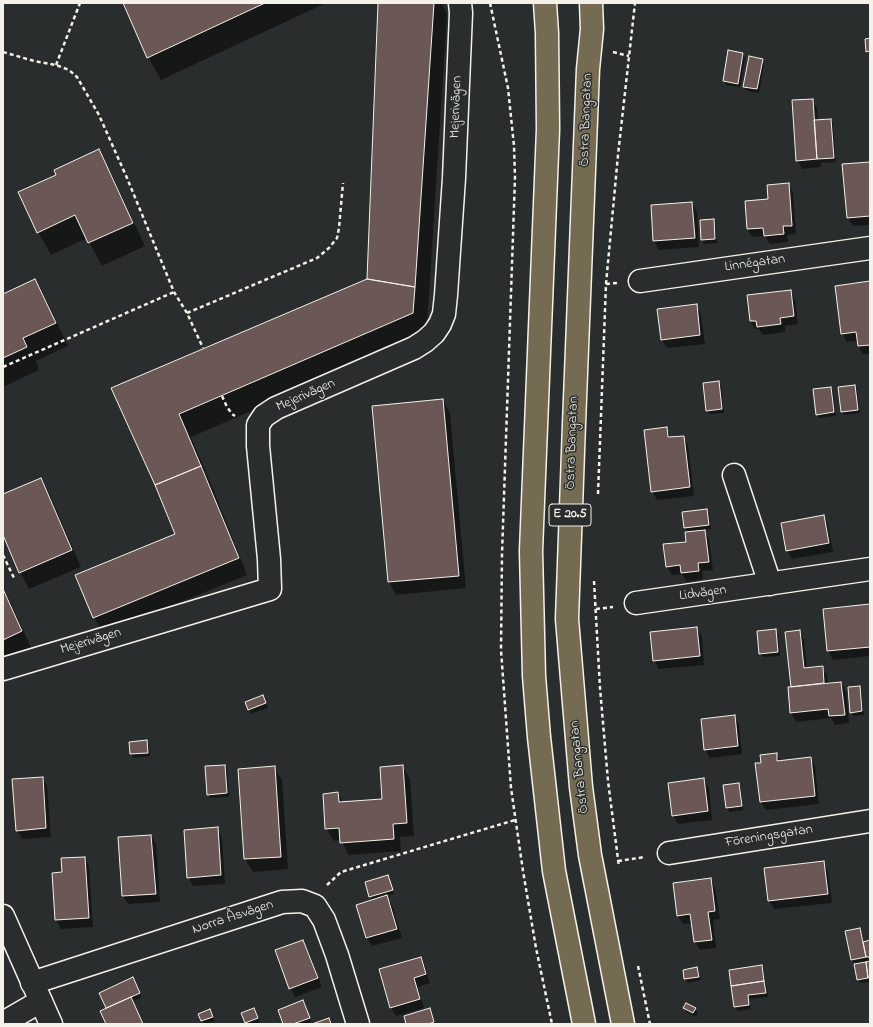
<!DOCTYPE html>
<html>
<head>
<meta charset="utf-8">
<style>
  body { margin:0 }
  #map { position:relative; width:873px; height:1027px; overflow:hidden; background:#2a2d2e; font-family:"Indie Flower",sans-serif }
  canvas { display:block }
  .frame { position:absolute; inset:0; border:4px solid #f4f1e8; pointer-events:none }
</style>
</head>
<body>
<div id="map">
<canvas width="873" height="1027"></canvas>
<div class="frame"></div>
</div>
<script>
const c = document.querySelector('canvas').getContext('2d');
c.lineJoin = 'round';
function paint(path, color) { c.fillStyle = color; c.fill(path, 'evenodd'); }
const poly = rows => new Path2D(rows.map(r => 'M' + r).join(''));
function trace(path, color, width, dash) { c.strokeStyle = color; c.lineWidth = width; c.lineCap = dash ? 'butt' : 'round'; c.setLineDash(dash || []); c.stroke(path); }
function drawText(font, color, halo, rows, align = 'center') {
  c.font = font + ' "Indie Flower",sans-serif'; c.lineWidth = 3; c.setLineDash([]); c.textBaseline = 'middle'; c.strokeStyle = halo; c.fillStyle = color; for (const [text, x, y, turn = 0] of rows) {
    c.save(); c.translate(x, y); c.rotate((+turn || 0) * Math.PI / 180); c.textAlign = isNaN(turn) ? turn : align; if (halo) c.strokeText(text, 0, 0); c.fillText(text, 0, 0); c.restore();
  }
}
paint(poly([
  [124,3,326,3,161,80,148,57],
  [379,3,442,3,447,14,428,310,425,336,191,437,213,489,247,575,103,634,94,617,176,535,156,485,112,388,368,280],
  [870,39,870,55,869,55,867,51],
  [743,54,745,58,740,87,726,85,724,81],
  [762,60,764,64,759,93,747,91,744,87],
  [812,100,817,109,818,121,831,120,833,124,836,162,821,163,821,167,802,169,797,160],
  [98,150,111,173,145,246,102,266,87,238,51,255,38,232,58,175],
  [870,163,870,225,853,226,848,218],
  [788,184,793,192,796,234,787,235,788,242,770,244,765,236,752,237,747,229,769,200],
  [692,203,697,212,699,247,659,250,654,241,652,206],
  [713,220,715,224,717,243,704,244,702,240],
  [35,280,48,303,68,346,36,361,39,370,3,387,3,294,4,295],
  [870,282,870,354,863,354,858,346,858,341,847,342,842,333],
  [790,291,795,300,798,324,785,326,785,332,763,335,759,329,755,329,750,321],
  [696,305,701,314,705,344,667,348,662,340],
  [718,382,721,386,724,413,710,414,707,410],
  [855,386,857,390,860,413,844,415,842,411],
  [831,388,833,392,836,416,819,418,817,414],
  [443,400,450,413,466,588,396,595,389,582],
  [666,428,671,437,683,437,688,445,694,496,657,500,652,491],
  [41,479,50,495,81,567,29,589,20,572,3,533,3,495],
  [707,510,709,514,711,529,704,530,709,539,713,570,702,571,703,579,687,582,682,574,672,575,667,567,664,545,687,542,688,533,685,528,683,513],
  [824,516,828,525,833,552,792,559,787,550],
  [3,589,11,603,34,654,3,668],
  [870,605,870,656,833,660,828,651,824,610],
  [697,628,702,637,704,665,659,669,654,660],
  [775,630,778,634,780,656,763,657,760,653],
  [799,631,804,640,807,669,822,667,827,676,828,684,841,683,846,691,849,723,835,725,831,718,796,722,791,713,789,688,792,688],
  [859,687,861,691,864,715,854,716,851,712],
  [265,700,268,708,251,714,249,710],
  [734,716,739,725,742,754,710,758,705,749],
  [146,741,149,745,150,756,134,758,131,754],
  [776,754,780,761,810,758,815,766,819,804,766,810,761,802,762,763],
  [225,766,227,770,229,797,210,798,208,794],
  [402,766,410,779,414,836,400,837,401,851,349,855,341,840,334,841,326,828,338,793,343,803,384,800],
  [274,768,282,780,288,869,253,872,245,859,239,770],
  [42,778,47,786,51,837,22,839,17,830],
  [704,779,709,788,712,820,678,824,673,815],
  [739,784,741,788,743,810,729,812,727,808],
  [217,828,222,837,225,884,193,886,188,877],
  [151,836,156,844,160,902,128,904,123,896,119,838],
  [84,858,89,866,93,927,61,929,56,920,53,874,63,873],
  [823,862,828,871,832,903,774,909,769,901],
  [388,876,394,894,387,896,392,905,402,938,372,946,367,938,373,901,370,896],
  [710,879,715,888,720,919,713,920,716,948,700,950,695,942,692,923,683,924,678,916],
  [860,929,862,933,864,943,870,942,870,982,860,983,858,979,855,964,852,960],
  [303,941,308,950,322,987,295,997,290,988],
  [420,958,425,967,430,983,418,987,424,1008,396,1016,391,1008,380,970],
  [761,966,763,970,768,997,749,999,751,1009,738,1011,735,1007,730,971],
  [697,968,699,972,701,980,688,983,685,979,684,970],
  [140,994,141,998,132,1001,143,1024,107,1024,102,1012],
  [303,1001,311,1022,305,1024,284,1024],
  [684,1008,695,1009,698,1013,696,1017,686,1012],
  [210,1010,215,1021,204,1024,202,1021],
  [429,1010,435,1024,407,1024],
  [258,1019,260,1022,255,1024,246,1023]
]), '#0007');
const building = poly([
  [123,3,265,3,147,58,123,3],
  [378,3,434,3,415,287,367,279,378,3],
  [870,38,870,51,866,52,865,39,870,38],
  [728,50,743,53,738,84,723,81,728,50],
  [749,56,763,59,757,89,743,87,749,56],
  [813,99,817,159,796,161,792,100,813,99],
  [831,119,834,158,817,159,814,120,831,119],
  [99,149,133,223,88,243,75,215,37,233,18,192,56,175,54,170,99,149],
  [870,162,870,216,847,218,842,164,870,162],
  [789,183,792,226,783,226,784,234,764,236,763,228,747,229,745,201,768,199,767,185,789,183],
  [692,202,695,238,653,241,651,205,692,202],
  [714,219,715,239,701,240,700,220,714,219],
  [35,279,56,323,23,338,27,347,3,358,3,294,35,279],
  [367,279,415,287,413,313,179,414,201,466,155,485,111,388,367,279],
  [870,281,870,345,858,346,856,332,841,334,835,286,870,281],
  [791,290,794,316,780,318,781,324,757,327,756,321,750,321,747,295,791,290],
  [697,304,700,335,661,340,657,309,697,304],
  [719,381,722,409,706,411,703,383,719,381],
  [855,385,858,410,841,412,838,387,855,385],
  [831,387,834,412,816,415,813,389,831,387],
  [443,399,459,576,388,582,372,406,443,399],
  [667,427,668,437,684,436,690,487,651,492,644,430,667,427],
  [201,466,239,558,93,618,75,575,175,534,155,485,201,466],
  [41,478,72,550,19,573,3,535,3,494,41,478],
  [707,509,709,525,684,528,682,512,707,509],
  [824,515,829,543,786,551,781,523,824,515],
  [705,530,709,562,698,563,699,571,681,573,680,565,666,567,663,544,686,542,685,532,705,530],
  [3,589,22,631,3,640,3,589],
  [870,604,870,647,827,651,823,609,870,604],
  [697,627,700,656,653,661,650,632,697,627],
  [776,629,778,652,759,654,757,631,776,629],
  [800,630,804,668,823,666,824,683,791,687,785,632,800,630],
  [841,682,845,715,829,716,828,709,790,713,788,687,841,682],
  [860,686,862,711,850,713,848,687,860,686],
  [263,695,266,703,248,710,245,702,263,695],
  [735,715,738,746,704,750,701,719,735,715],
  [147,740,148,753,130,754,129,742,147,740],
  [777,753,777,761,811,757,815,796,760,802,755,763,761,763,760,755,777,753],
  [225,765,227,793,207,795,205,766,225,765],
  [403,765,407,823,393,824,394,839,340,843,339,828,325,829,323,794,338,792,339,802,382,799,380,767,403,765],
  [275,766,281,857,244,859,238,769,275,766],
  [43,777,46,828,16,831,12,779,43,777],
  [704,778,708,811,672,816,668,783,704,778],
  [739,783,742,806,726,808,723,785,739,783],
  [218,827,221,875,187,878,184,830,218,827],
  [151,835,156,894,122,896,118,837,151,835],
  [85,857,89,918,55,920,52,873,62,872,61,858,85,857],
  [824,861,828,894,768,901,764,868,824,861],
  [388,875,393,890,369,897,365,882,388,875],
  [711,878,715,911,708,912,712,940,694,942,690,914,677,916,673,883,711,878],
  [387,895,397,929,366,938,356,905,387,895],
  [860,928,866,957,851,960,845,931,860,928],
  [303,940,318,978,289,989,275,950,303,940],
  [870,940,870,957,866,957,863,942,870,940],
  [421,957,426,974,414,978,420,999,390,1008,379,969,421,957],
  [870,961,870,977,868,978,866,962,870,961],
  [866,962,868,978,857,980,854,964,866,962],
  [762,965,764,981,731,986,729,970,762,965],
  [697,967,699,977,684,979,683,970,697,967],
  [133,977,140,993,106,1008,99,993,133,977],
  [764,981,766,993,748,995,749,1005,734,1007,731,986,764,981],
  [131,997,143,1024,106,1024,100,1011,131,997],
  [303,1000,310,1018,293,1024,283,1024,278,1010,303,1000],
  [686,1003,696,1008,693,1013,683,1008,686,1003],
  [254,1008,258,1018,245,1023,241,1013,254,1008],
  [430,1008,434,1022,428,1024,406,1024,404,1016,430,1008],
  [210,1009,213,1017,201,1021,198,1014,210,1009],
  [329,1018,331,1024,312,1024,329,1018]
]);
paint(building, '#6b5856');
trace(building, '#f4f1e8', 1);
const minor = poly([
  [640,281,870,248],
  [734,475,770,584],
  [636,603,870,569],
  [3,669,270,589,269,559,258,446,258,425,264,416,276,408,414,348,425,341,434,333,440,324,444,314,446,295,454,178,461,13,460,3],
  [669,853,870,821],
  [3,916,51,1024],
  [32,983,282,902,302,901,315,906,324,920,337,955,358,1024],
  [3,1023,41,1001]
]);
const major = poly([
  [545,3,547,33,548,129,531,551,534,676,539,737,554,871,584,1024],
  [591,3,592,29,588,69,574,424,567,619,581,787,590,855,623,1024]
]);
trace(minor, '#f4f1e8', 25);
trace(major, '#f4f1e8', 25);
trace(poly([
  [490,3,508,88,514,146,515,177,502,554,501,650,511,788,523,871,536,948,552,1024],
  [3,52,34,61,56,65,69,70,77,77,99,115,127,178,174,292,187,313,203,348],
  [613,52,629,56],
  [56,65,80,3],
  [606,284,617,283],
  [187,313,317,258,329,248,337,238,339,228,343,183],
  [3,367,174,292],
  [222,396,227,407,232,414,235,416],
  [598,494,606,284,618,155,635,3],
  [3,555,14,578],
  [594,581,600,688,608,781,619,867],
  [596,609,613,607],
  [618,861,645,857],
  [327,885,341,872,515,820],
  [638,966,650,1024]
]), '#f4f1e8', 2.5, [4, 3]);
trace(minor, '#2a2d2e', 22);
trace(major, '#756b52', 22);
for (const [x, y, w] of [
  [570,515,42]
]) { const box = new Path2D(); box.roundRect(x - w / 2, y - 11, w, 22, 3); c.fillStyle = '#2a2d2e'; c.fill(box); trace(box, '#f4f1e8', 1); }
drawText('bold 13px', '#f4f1e8', null, [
  ["E 20.5",570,515]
]);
drawText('14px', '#f4f1e8', '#2a2d2e', [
  ["Mejerivägen",457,107,-88],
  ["Östra Bangatan",587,120,-88],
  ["Linnégatan",755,264,-8],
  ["Mejerivägen",306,396,-24],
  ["Östra Bangatan",573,443,-88],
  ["Lidvägen",703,594,-8],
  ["Mejerivägen",91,642,-17],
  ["Östra Bangatan",580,767,-96],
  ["Föreningsgatan",769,837,-9],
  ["Norra Åsvägen",233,918,-18]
]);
</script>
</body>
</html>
